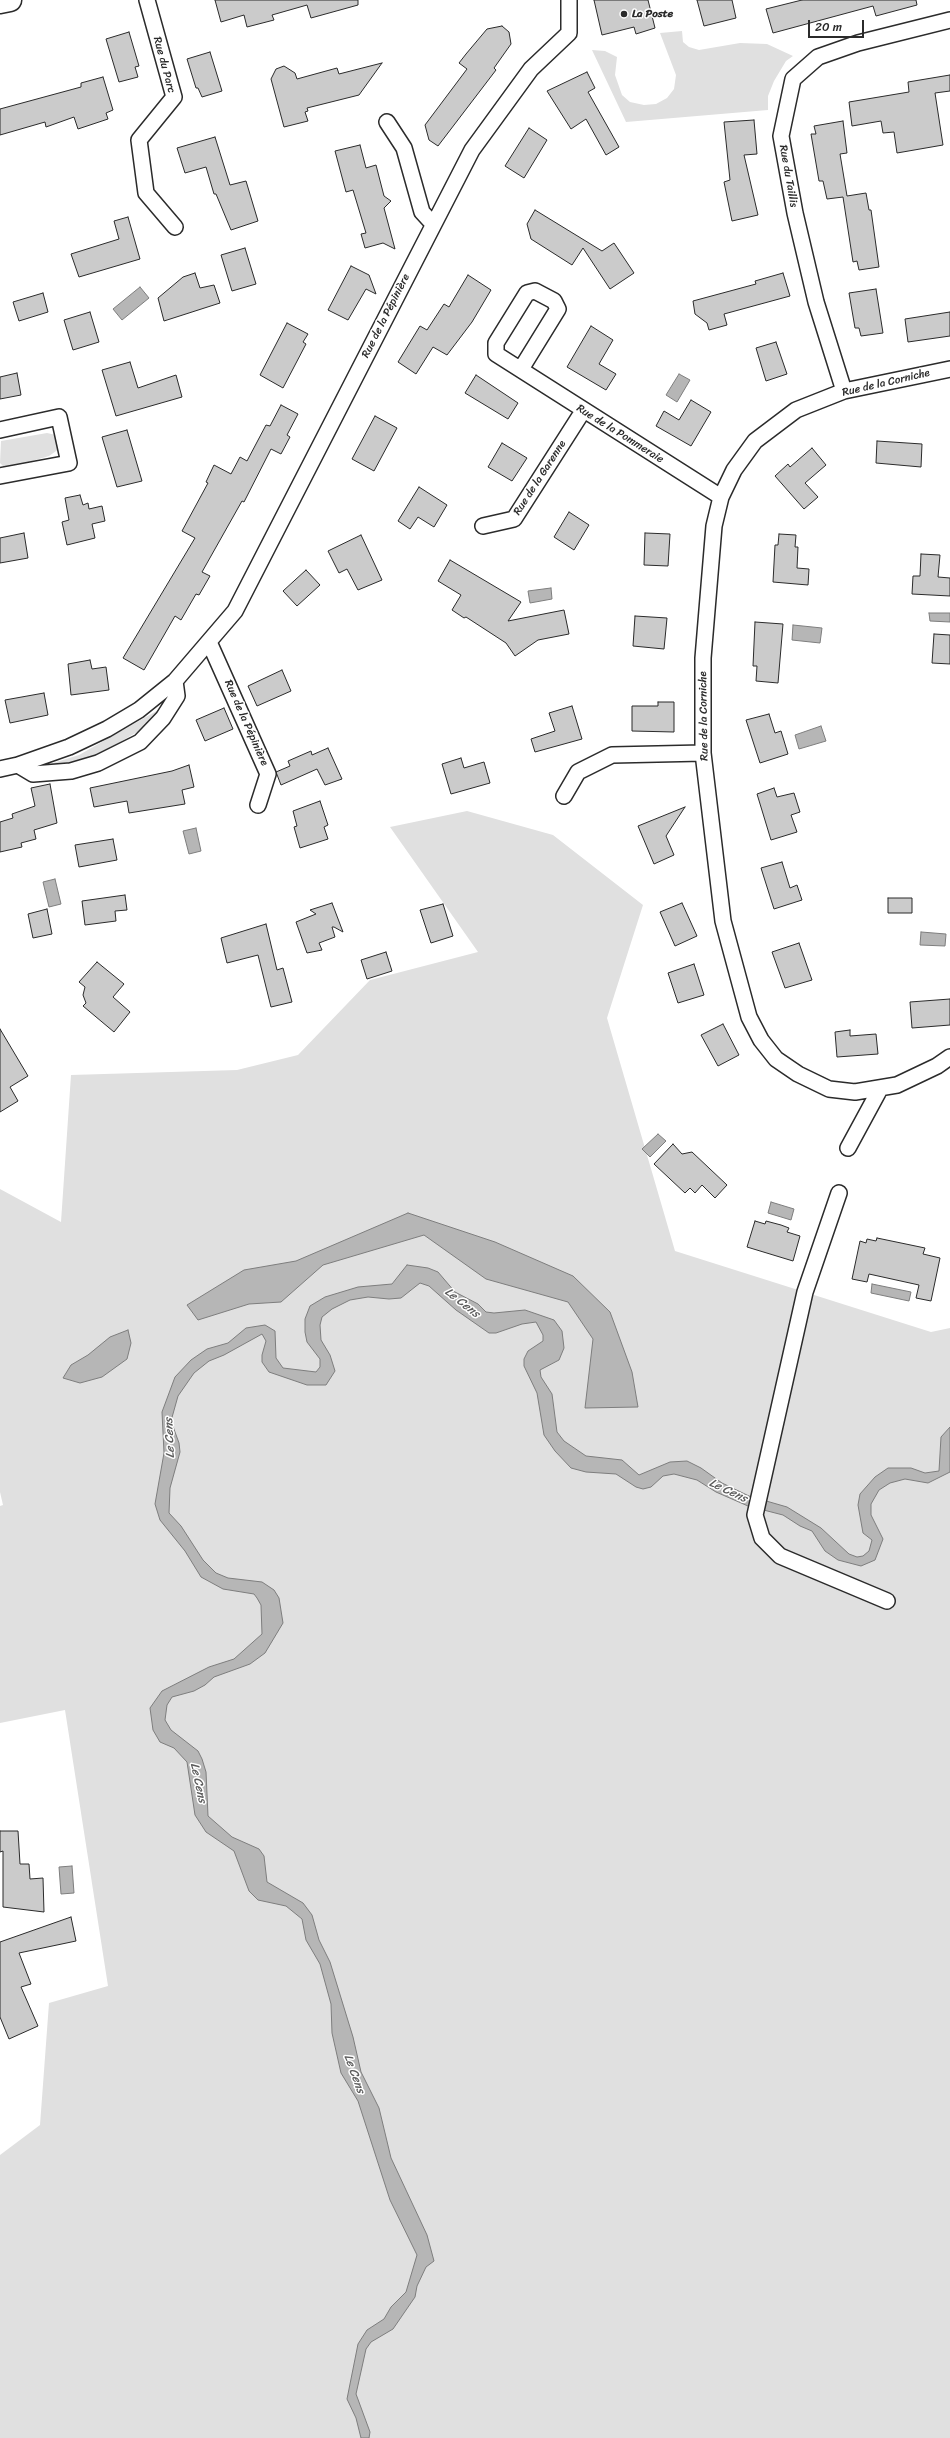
<!DOCTYPE html>
<html>
<head>
<meta charset="utf-8">
<style>
  body { margin:0 }
  #map { position:relative; width:950px; height:2438px; overflow:hidden; background:#fff; font-family:Sriracha,sans-serif }
  canvas { display:block }
  .scale { position:absolute; left:808px; top:20px; width:56px; height:18px; box-sizing:border-box; border:2px solid #2b2b2b; border-top:0; padding-left:5px; font-size:12px; line-height:14px; white-space:nowrap; color:#2b2b2b; -webkit-text-stroke:3px #fff; paint-order:stroke }
</style>
</head>
<body>
<div id="map">
<canvas width="950" height="2438"></canvas>
<div class="scale">20 m</div>
</div>
<script>
const c = document.querySelector('canvas').getContext('2d');
c.lineJoin = 'round';
function paint(path, color) { c.fillStyle = color; c.fill(path, 'evenodd'); }
const poly = rows => new Path2D(rows.map(r => 'M' + r).join(''));
function trace(path, color, width, dash) { c.strokeStyle = color; c.lineWidth = width; c.lineCap = dash ? 'butt' : 'round'; c.setLineDash(dash || []); c.stroke(path); }
function drawText(font, color, halo, rows, align = 'center') {
  c.font = font + ' Sriracha,sans-serif'; c.lineWidth = 3; c.setLineDash([]); c.textBaseline = 'middle'; c.strokeStyle = halo; c.fillStyle = color; for (const [text, x, y, turn = 0] of rows) {
    c.save(); c.translate(x, y); c.rotate((+turn || 0) * Math.PI / 180); c.textAlign = isNaN(turn) ? turn : align; if (halo) c.strokeText(text, 0, 0); c.fillText(text, 0, 0); c.restore();
  }
}
paint(poly([
  [682,31,683,42,689,47,699,50,740,43,767,44,793,56,786,61,774,81,768,96,768,110,626,122,592,50,605,51,617,57,615,75,622,95,630,102,644,105,656,104,667,98,674,89,676,75,660,33],
  [47,433,56,435,59,449,49,456,12,467,4,467,0,463,1,441],
  [160,709,144,728,96,756,73,763,50,764,79,755],
  [467,811,553,835,643,905,607,1018,675,1251,931,1332,950,1328,950,2438,0,2438,0,2155,40,2125,49,2003,108,1986,65,1710,0,1723,0,1506,3,1505,0,1492,0,1189,61,1222,71,1075,237,1070,298,1055,370,980,478,952,390,827]
]), '#e0e0e0');
const water = poly([
  [140,287,149,298,122,320,113,309,140,287],
  [679,374,690,380,677,402,666,395,679,374],
  [551,588,552,599,530,603,528,591,551,588],
  [929,613,950,613,950,622,930,621,929,613],
  [793,625,822,628,820,643,792,640,793,625],
  [821,726,826,741,799,749,795,735,821,726],
  [196,828,201,851,189,854,183,831,196,828],
  [55,879,61,904,49,907,43,882,55,879],
  [921,932,946,934,945,946,920,945,921,932],
  [658,1134,666,1141,650,1157,642,1149,658,1134],
  [771,1202,794,1209,791,1220,768,1213,771,1202],
  [408,1213,495,1242,573,1276,610,1312,632,1372,638,1407,585,1408,593,1339,568,1302,486,1279,424,1235,323,1265,281,1302,249,1304,198,1320,187,1305,244,1270,296,1261,408,1213],
  [407,1265,428,1268,438,1272,455,1292,478,1304,486,1312,494,1313,525,1310,554,1320,562,1331,564,1348,559,1360,540,1370,541,1377,552,1394,557,1432,564,1441,586,1456,622,1460,639,1475,670,1462,687,1461,701,1468,722,1483,749,1496,787,1507,821,1528,849,1554,857,1557,863,1556,869,1551,872,1540,863,1533,858,1505,860,1494,875,1477,888,1468,911,1468,925,1473,939,1471,941,1437,950,1427,950,1472,928,1483,905,1479,890,1483,879,1490,871,1504,871,1515,883,1539,875,1560,861,1566,838,1560,825,1551,812,1531,800,1526,783,1515,748,1506,716,1492,697,1480,674,1474,663,1476,651,1487,643,1489,636,1487,616,1474,586,1472,571,1468,555,1451,544,1435,537,1393,524,1366,524,1359,528,1351,543,1341,543,1335,536,1322,522,1324,496,1333,489,1333,456,1310,429,1286,420,1283,401,1298,389,1299,368,1297,350,1300,332,1309,322,1317,320,1325,321,1340,330,1355,335,1371,326,1385,307,1385,269,1372,262,1362,262,1355,266,1341,262,1334,224,1355,209,1361,194,1373,178,1396,171,1421,179,1443,180,1452,170,1488,169,1513,181,1526,203,1560,216,1573,228,1578,262,1582,274,1590,279,1598,283,1623,265,1653,250,1664,214,1677,205,1685,194,1691,172,1697,167,1705,165,1720,171,1730,198,1751,202,1759,206,1772,208,1816,232,1837,259,1849,264,1856,267,1882,303,1903,312,1915,319,1940,330,1962,353,2037,361,2072,379,2108,391,2158,427,2235,434,2261,426,2267,417,2286,415,2297,393,2329,371,2342,366,2349,356,2394,370,2432,369,2438,361,2438,356,2418,347,2399,358,2344,367,2330,384,2319,391,2307,406,2292,417,2255,390,2200,358,2101,341,2073,332,2033,331,2004,320,1964,306,1940,302,1919,286,1906,258,1900,249,1891,234,1851,206,1832,195,1815,187,1762,174,1748,160,1742,153,1730,150,1708,162,1691,209,1667,234,1659,262,1634,261,1605,257,1598,254,1594,223,1589,201,1577,185,1551,160,1520,155,1504,164,1453,162,1412,175,1377,191,1360,207,1349,228,1343,246,1328,265,1325,275,1331,276,1358,283,1368,316,1372,320,1367,320,1359,307,1342,305,1332,305,1319,310,1306,325,1297,358,1287,392,1284,407,1265],
  [872,1284,911,1292,909,1301,871,1293,872,1284],
  [128,1330,131,1343,127,1359,102,1377,80,1383,63,1378,71,1365,88,1355,110,1337,128,1330],
  [72,1866,74,1893,61,1894,59,1867,72,1866]
]);
paint(water, '#b6b6b6');
trace(water, '#7e7e7e', 1);
const building = poly([
  [215,0,358,0,358,5,311,18,307,5,272,15,274,20,247,27,244,15,221,22,215,0],
  [594,0,648,0,655,28,636,34,634,27,602,35,594,0],
  [697,0,732,0,736,18,704,26,697,0],
  [802,0,916,0,917,5,876,16,873,6,773,33,766,9,802,0],
  [502,26,509,32,511,44,494,68,496,70,438,146,429,140,425,125,467,69,459,63,466,54,487,29,502,26],
  [129,32,139,66,135,67,138,77,119,82,106,39,129,32],
  [210,52,222,91,202,97,198,88,196,88,187,59,210,52],
  [382,63,359,95,307,108,308,111,305,112,308,121,284,127,271,79,276,69,284,66,295,73,297,79,337,68,339,74,382,63],
  [587,72,595,88,588,92,619,147,606,155,586,119,571,129,547,91,587,72],
  [950,75,950,91,935,93,943,145,897,153,894,132,883,133,881,121,852,126,849,102,909,92,908,82,950,75],
  [103,77,113,110,106,113,108,119,78,129,74,117,46,127,45,122,0,135,0,109,81,87,81,83,103,77],
  [754,120,757,154,744,155,758,215,732,221,724,182,730,180,724,122,754,120],
  [843,121,847,153,840,154,847,196,866,193,869,210,871,210,879,267,859,270,857,261,853,262,843,197,827,199,823,181,819,181,811,134,816,134,814,126,843,121],
  [529,128,547,140,524,178,505,166,529,128],
  [215,137,230,185,246,181,258,221,231,230,216,194,214,194,206,167,185,173,177,148,215,137],
  [360,145,366,168,376,165,384,196,391,201,384,208,395,249,383,243,365,248,361,234,366,233,353,190,346,192,335,151,360,145],
  [535,210,602,251,614,243,634,273,610,289,583,248,572,265,531,239,527,224,535,210],
  [128,217,140,259,79,277,71,254,119,239,114,221,128,217],
  [245,248,256,284,232,291,221,255,245,248],
  [351,266,369,275,376,294,366,289,348,320,328,310,351,266],
  [195,273,200,288,214,285,220,303,164,321,158,298,183,277,195,273],
  [783,273,790,296,724,314,727,325,709,330,707,323,695,314,693,301,756,284,755,281,783,273],
  [468,275,491,290,472,322,447,355,433,347,416,374,398,362,420,326,427,330,444,304,449,307,468,275],
  [876,289,883,333,861,336,859,328,855,328,849,293,876,289],
  [43,293,48,312,19,321,13,302,43,293],
  [90,312,99,342,73,350,64,320,90,312],
  [950,312,950,336,908,342,905,319,950,312],
  [287,323,308,334,303,342,306,344,283,388,260,375,287,323],
  [591,326,613,340,599,364,616,374,606,390,567,367,591,326],
  [776,342,787,374,766,381,756,348,776,342],
  [130,362,138,388,176,375,182,397,116,416,102,370,130,362],
  [17,373,21,395,0,399,0,377,17,373],
  [476,375,518,403,508,419,465,393,476,375],
  [691,400,711,412,691,446,656,426,664,411,679,420,691,400],
  [281,405,298,414,287,435,290,437,281,454,271,449,244,502,242,501,202,572,210,576,199,595,196,594,181,620,175,616,144,670,123,658,195,538,182,531,208,483,206,482,214,465,231,474,240,457,247,461,266,425,270,426,281,405],
  [375,416,397,428,374,471,352,459,375,416],
  [127,430,142,481,117,487,102,437,127,430],
  [877,441,922,444,921,467,876,463,877,441],
  [502,443,527,458,512,481,488,467,502,443],
  [812,448,826,465,805,483,818,497,804,509,775,476,788,464,790,467,812,448],
  [419,487,447,505,434,527,418,517,410,529,398,521,419,487],
  [80,495,83,505,88,503,89,509,102,506,105,521,92,524,95,538,67,545,62,522,69,520,65,498,80,495],
  [569,512,589,525,574,550,554,537,569,512],
  [24,533,28,558,0,563,0,538,24,533],
  [645,533,670,534,668,566,644,565,645,533],
  [779,534,796,535,795,547,798,547,797,568,809,569,808,585,773,582,775,545,778,545,779,534],
  [361,535,382,580,358,590,347,569,339,573,328,551,361,535],
  [921,554,940,555,938,577,950,578,950,596,912,594,913,576,920,576,921,554],
  [450,560,521,602,508,621,564,610,569,634,538,640,515,656,506,643,466,617,464,618,452,610,461,595,438,581,450,560],
  [306,570,320,585,297,606,283,591,306,570],
  [635,616,667,618,664,649,633,646,635,616],
  [755,622,783,624,778,683,756,681,757,666,753,666,755,622],
  [934,634,950,635,950,664,932,663,934,634],
  [90,660,92,669,106,667,109,690,71,695,68,664,90,660],
  [282,670,291,691,257,706,248,686,282,670],
  [44,693,48,715,10,723,5,700,44,693],
  [658,702,674,702,674,732,632,731,632,706,658,706,658,702],
  [572,706,582,739,535,752,531,739,555,731,549,713,572,706],
  [224,708,233,729,205,741,196,720,224,708],
  [769,714,775,733,781,731,788,754,760,763,746,720,769,714],
  [328,748,342,779,325,785,317,769,281,785,276,772,290,766,288,761,311,751,312,755,328,748],
  [461,758,464,768,484,762,490,783,451,794,442,764,461,758],
  [189,765,194,787,182,790,185,804,129,813,127,801,94,807,90,788,172,771,189,765],
  [50,784,57,823,34,830,36,839,21,843,22,847,0,852,0,822,13,818,12,814,35,806,31,788,50,784],
  [774,788,777,797,794,793,800,812,791,815,797,832,771,840,757,794,774,788],
  [320,801,328,825,324,827,328,839,300,848,294,827,297,826,293,811,320,801],
  [685,807,666,836,674,855,654,864,638,826,685,807],
  [113,839,117,860,79,867,75,845,113,839],
  [782,862,790,888,797,885,802,900,774,909,761,868,782,862],
  [125,895,127,910,115,911,116,921,85,925,82,901,125,895],
  [888,898,912,898,912,913,888,913,888,898],
  [332,903,343,932,334,927,332,927,335,937,319,943,322,950,307,953,296,922,316,914,310,910,332,903],
  [682,903,697,936,675,946,660,912,682,903],
  [443,904,453,936,431,943,420,910,443,904],
  [47,909,52,934,33,938,28,914,47,909],
  [266,924,277,970,283,968,292,1002,271,1007,258,955,227,963,221,938,266,924],
  [799,943,812,980,785,988,772,952,799,943],
  [386,952,392,971,367,979,361,960,386,952],
  [97,962,124,984,113,997,130,1012,114,1032,83,1006,86,1003,83,995,85,987,79,982,97,962],
  [694,964,704,995,678,1003,668,973,694,964],
  [950,999,950,1025,912,1028,910,1002,950,999],
  [723,1024,739,1055,718,1066,701,1035,723,1024],
  [0,1029,28,1076,10,1087,18,1101,0,1112,0,1029],
  [850,1030,850,1036,876,1034,878,1054,837,1057,835,1032,850,1030],
  [673,1144,682,1154,692,1152,727,1185,715,1198,702,1185,695,1193,690,1188,685,1193,654,1164,673,1144],
  [755,1221,765,1224,766,1221,781,1225,789,1228,787,1232,800,1236,793,1261,747,1247,755,1221],
  [877,1238,925,1248,923,1254,940,1258,931,1301,916,1298,919,1285,869,1274,867,1282,852,1279,860,1241,866,1243,867,1239,876,1241,877,1238],
  [0,1831,18,1831,20,1864,29,1864,30,1879,43,1878,44,1912,3,1907,3,1851,0,1852,0,1831],
  [71,1917,76,1941,19,1953,31,1984,21,1987,38,2026,9,2039,0,2017,0,1942,71,1917]
]);
paint(building, '#cbcbcb');
trace(building, '#2b2b2b', 1);
const minor = poly([
  [147,0,174,97,139,140,146,193,175,227],
  [387,122,404,148,422,212,433,224],
  [521,369,558,309,554,301,535,291,527,293,496,343,496,354,721,497],
  [950,369,844,391,796,410,755,441,734,470,721,497,714,526,703,658,703,753,723,921,749,1017,761,1040,776,1059,798,1074,829,1089,855,1092,897,1085,937,1066,950,1057],
  [844,391,816,302,795,213,781,136,793,79,818,57,858,43,950,20],
  [0,430,59,417,69,463,0,476],
  [483,526,514,519,583,411],
  [209,642,268,774,258,805],
  [18,765,33,774,71,771,98,763,140,742,163,718,177,696,175,681],
  [0,769,18,765,69,747,107,729,139,710,175,681,235,611,472,150,531,69,569,33,569,0],
  [564,796,578,772,612,755,703,753],
  [848,1148,880,1089],
  [839,1193,805,1292,755,1515,762,1538,780,1556,887,1601]
]);
const secondary = poly([
  [0,2,10,0]
]);
trace(minor, '#2b2b2b', 18);
trace(secondary, '#2b2b2b', 25);
trace(minor, '#fff', 15);
trace(secondary, '#fff', 22);
for (const [x, y, r, color] of [
  [624,14,4,"#2b2b2b"]
]) { const dot = new Path2D(); dot.arc(x, y, r, 0, 2 * Math.PI); c.fillStyle = color; c.fill(dot); trace(dot, '#fff', 1.5); }
drawText('bold 11px', '#2b2b2b', '#fff', [
  ["La Poste",632,14]
], 'left');
drawText('11px', '#2b2b2b', '#fff', [
  ["Rue du Parc",164,65,75],
  ["Rue du Taillis",788,176,80],
  ["Rue de la Pépinière",386,316,-63],
  ["Rue de la Corniche",886,383,-13],
  ["Rue de la Pommeraie",620,434,32],
  ["Rue de la Garenne",540,478,-57],
  ["Rue de la Corniche",704,716,-91],
  ["Rue de la Pépinière",246,723,66]
]);
drawText('italic 12px', '#5c5c5c', '#fff', [
  ["Le Cens",462,1303,38],
  ["Le Cens",170,1438,-93],
  ["Le Cens",728,1491,25],
  ["Le Cens",198,1783,78],
  ["Le Cens",354,2074,70]
]);
</script>
</body>
</html>
